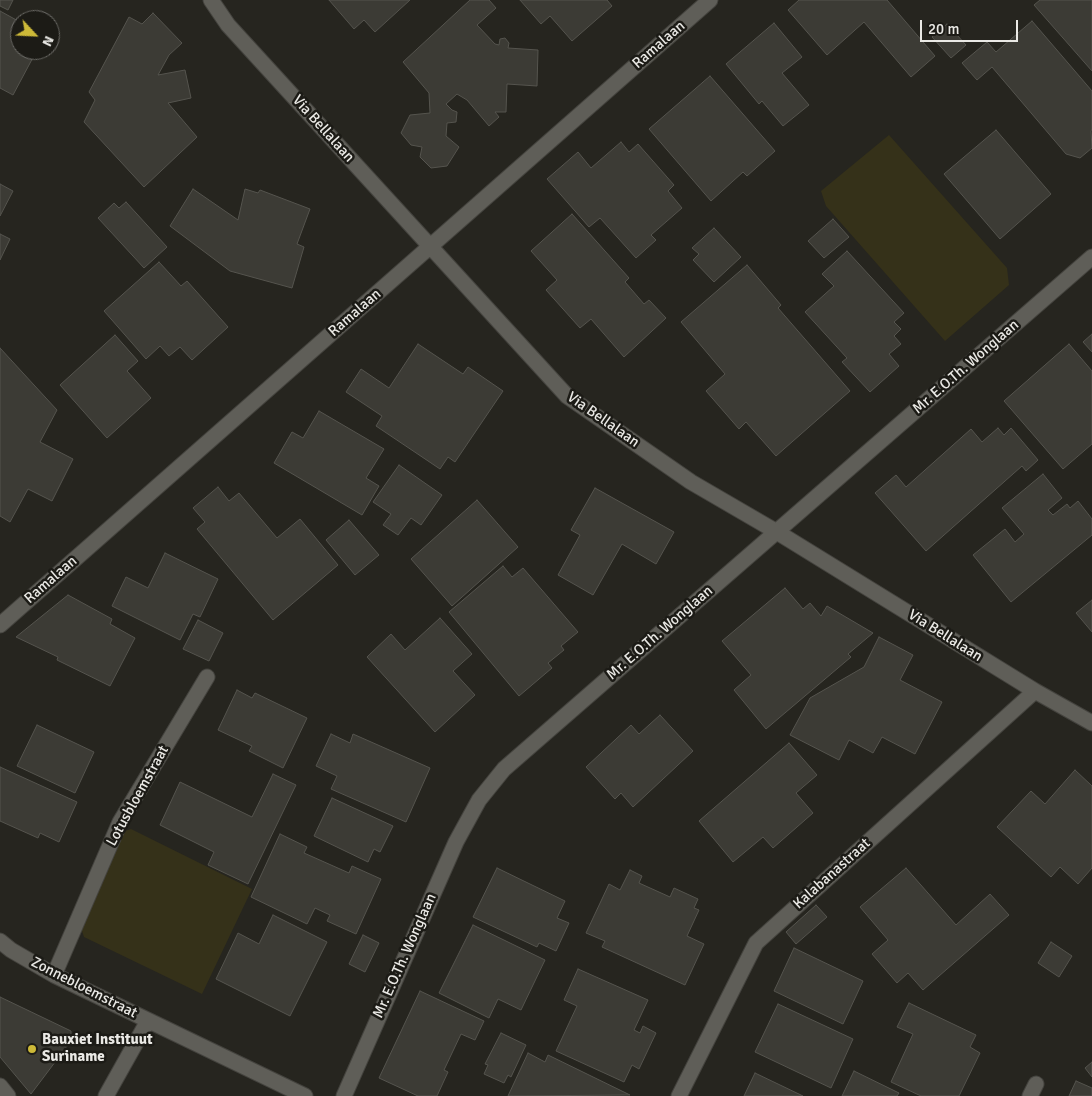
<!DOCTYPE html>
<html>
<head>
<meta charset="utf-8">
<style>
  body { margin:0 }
  #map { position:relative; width:1092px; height:1096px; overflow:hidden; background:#26251f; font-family:Signika,sans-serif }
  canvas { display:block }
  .north { position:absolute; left:10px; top:10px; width:50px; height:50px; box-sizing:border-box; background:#1c1b16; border:1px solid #6e6d69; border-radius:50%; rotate:115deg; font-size:14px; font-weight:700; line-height:20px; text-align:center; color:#eae9e5 }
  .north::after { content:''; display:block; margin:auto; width:18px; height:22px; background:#cdb938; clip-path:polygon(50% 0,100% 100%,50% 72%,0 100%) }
  .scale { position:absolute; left:920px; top:20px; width:98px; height:22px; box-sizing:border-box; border:2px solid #eae9e5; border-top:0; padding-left:6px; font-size:15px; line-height:18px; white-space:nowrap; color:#eae9e5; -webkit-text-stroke:4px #1c1b16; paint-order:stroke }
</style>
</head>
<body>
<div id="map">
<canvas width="1092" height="1096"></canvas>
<div class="north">N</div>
<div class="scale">20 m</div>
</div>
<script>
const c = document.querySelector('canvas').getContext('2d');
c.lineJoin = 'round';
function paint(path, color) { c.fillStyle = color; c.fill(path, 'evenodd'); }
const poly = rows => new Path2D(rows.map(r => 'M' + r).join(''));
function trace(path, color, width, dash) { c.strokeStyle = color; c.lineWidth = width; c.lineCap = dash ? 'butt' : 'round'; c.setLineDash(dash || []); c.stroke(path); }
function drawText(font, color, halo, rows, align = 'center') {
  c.font = font + ' Signika,sans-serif'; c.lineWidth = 5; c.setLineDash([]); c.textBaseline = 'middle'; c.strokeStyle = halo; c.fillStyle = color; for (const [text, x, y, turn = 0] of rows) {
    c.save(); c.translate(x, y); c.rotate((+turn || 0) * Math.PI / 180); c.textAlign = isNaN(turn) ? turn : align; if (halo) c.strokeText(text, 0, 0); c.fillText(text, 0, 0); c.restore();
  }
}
paint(poly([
  [889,135,1007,268,1009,285,945,341,826,206,821,191],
  [131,829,252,889,202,994,84,937,81,928,125,831]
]), '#353119');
const building = poly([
  [0,0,13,0,8,10,0,6,0,0],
  [329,0,410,0,375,32,364,20,354,29,329,0],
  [470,0,489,0,496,8,477,25,495,44,499,45,500,39,505,38,509,43,508,48,538,50,537,86,507,84,506,112,495,112,499,117,489,126,467,100,457,94,446,104,452,110,457,112,456,122,447,123,446,136,459,147,447,166,431,168,420,157,422,147,411,145,401,133,410,115,430,113,429,93,403,62,470,0],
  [520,0,607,0,612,6,572,41,550,16,541,24,520,0],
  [799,0,887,0,935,56,911,77,864,22,827,55,788,10,799,0],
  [1040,0,1092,0,1092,71,1034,5,1040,0],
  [0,11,20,22,20,32,17,37,20,38,20,50,37,50,13,95,0,88,0,11],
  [153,13,182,43,169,55,158,75,185,70,191,98,168,103,197,137,144,187,84,122,95,100,89,92,129,17,142,24,153,13],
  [1032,21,1092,91,1092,129,1091,131,1092,148,1080,158,1066,154,992,67,977,80,962,63,987,42,996,52,1032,21],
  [774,23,802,57,782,73,809,105,783,126,762,101,759,104,726,64,774,23],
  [947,24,966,45,951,58,932,37,947,24],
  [710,76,775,151,747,176,743,172,711,201,649,129,710,76],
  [996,130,1051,194,1000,239,944,174,996,130],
  [621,142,629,152,638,144,674,185,668,191,682,208,651,235,656,240,636,258,600,218,589,227,547,179,578,152,591,168,621,142],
  [0,184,13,191,0,216,0,184],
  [193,189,238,220,245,189,258,193,260,190,310,209,297,244,304,247,292,288,230,271,170,226,193,189],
  [126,202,167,247,144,268,98,218,114,203,119,208,126,202],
  [572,214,629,278,625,282,644,304,649,300,666,318,624,357,591,319,580,328,546,290,557,280,531,251,572,214],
  [833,219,849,237,824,258,808,241,833,219],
  [714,228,741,257,714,282,693,260,699,254,692,248,714,228],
  [0,234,10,239,0,260,0,234],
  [847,251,904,313,894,322,901,329,894,336,901,344,889,354,899,366,870,392,842,362,847,358,805,312,834,286,822,274,847,251],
  [159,262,181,286,187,281,228,327,192,360,180,347,169,356,160,346,146,359,104,311,159,262],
  [747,265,781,305,778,308,850,391,776,456,746,422,739,429,706,391,725,374,681,322,747,265],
  [1092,334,1092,352,1083,342,1092,334],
  [115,335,138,361,127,371,151,398,107,438,60,385,115,335],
  [418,344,463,374,468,367,503,391,455,462,448,457,440,469,376,426,382,416,346,392,361,369,389,388,418,344],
  [1069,344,1092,371,1092,444,1063,469,1004,401,1069,344],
  [0,348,57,410,40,442,73,459,52,501,28,489,10,522,0,516,0,348],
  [319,411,384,449,366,478,379,486,362,515,274,463,292,432,303,438,319,411],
  [998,428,1004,435,1011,428,1038,460,1026,471,1022,466,926,551,875,493,896,475,906,487,971,429,982,442,998,428],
  [399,465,442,495,421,525,411,518,398,535,383,525,391,514,373,502,399,465],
  [1043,474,1062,498,1048,510,1053,515,1067,504,1070,508,1078,501,1092,519,1092,535,1011,602,973,555,1005,529,1015,542,1024,534,1002,508,1043,474],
  [218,487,229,501,239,493,277,538,300,519,338,565,273,620,197,529,205,522,193,508,218,487],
  [595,488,674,532,656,564,622,544,593,595,558,575,580,535,571,530,595,488],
  [477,500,518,547,452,606,411,559,477,500],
  [349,520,379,555,355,575,326,540,349,520],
  [165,553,218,579,200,617,193,614,180,640,112,606,126,577,148,588,165,553],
  [503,566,512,577,523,568,578,632,561,646,564,650,548,663,552,668,519,696,449,612,503,566],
  [785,588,803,609,810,603,821,616,827,606,873,633,848,654,851,657,766,729,734,690,751,675,722,641,785,588],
  [68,595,112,619,110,624,135,638,110,686,57,660,58,657,16,637,68,595],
  [1092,600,1092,632,1076,613,1092,600],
  [440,618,472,654,453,671,475,695,435,732,367,657,391,634,405,650,440,618],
  [198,620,223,633,209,661,183,649,198,620],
  [879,637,913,655,900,680,942,702,915,754,882,737,873,753,849,740,839,760,790,735,810,698,864,667,879,637],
  [237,690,252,698,255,693,307,718,283,768,249,751,252,746,218,730,237,690],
  [660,715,693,751,633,807,621,793,615,799,586,767,631,725,639,734,660,715],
  [37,725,94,752,75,793,17,766,37,725],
  [331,734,350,743,353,734,430,768,406,822,331,789,337,776,316,766,331,734],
  [789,743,817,775,796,793,813,813,773,848,763,837,733,862,699,821,789,743],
  [0,767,77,802,59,842,40,833,38,838,0,821,0,767],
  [1075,770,1092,786,1092,868,1078,884,1060,867,1051,877,997,827,1031,791,1045,804,1075,770],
  [273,774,296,785,248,884,208,865,214,852,160,825,180,782,252,817,273,774],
  [332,798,393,826,380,852,374,849,368,862,314,836,332,798],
  [280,834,307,847,304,853,349,873,352,866,381,879,356,934,327,921,330,915,315,908,307,924,251,897,280,834],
  [497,868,565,901,557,918,569,923,556,951,539,943,537,947,473,917,497,868],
  [906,868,956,925,990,894,1009,915,923,990,908,973,897,983,872,954,888,940,860,907,906,868],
  [630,870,642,876,639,883,670,897,674,888,698,899,694,908,699,910,687,936,704,944,685,985,602,947,605,941,586,933,609,884,620,890,630,870],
  [816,905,827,917,796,944,786,932,816,905],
  [273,915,327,942,290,1016,216,979,238,933,259,944,273,915],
  [473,925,545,960,521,1010,498,999,489,1018,439,993,473,925],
  [363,935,379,943,365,972,349,964,363,935],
  [1051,942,1072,956,1059,977,1038,963,1051,942],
  [794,948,863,981,843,1024,774,991,794,948],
  [578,969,648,1000,634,1030,640,1033,643,1026,656,1033,639,1069,632,1065,624,1082,556,1051,577,1006,564,1000,578,969],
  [420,991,484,1021,475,1040,461,1034,444,1070,448,1072,437,1096,418,1096,379,1078,420,991],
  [0,997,71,1031,71,1041,31,1094,0,1057,0,997],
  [909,1003,976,1035,970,1047,980,1053,959,1096,921,1096,891,1082,913,1034,897,1027,909,1003],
  [778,1004,853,1039,831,1088,755,1052,778,1004],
  [501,1033,526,1045,511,1077,508,1075,504,1083,484,1074,488,1065,485,1064,501,1033],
  [528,1053,545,1062,548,1055,630,1095,508,1096,528,1053],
  [1092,1062,1092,1077,1085,1068,1092,1062],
  [854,1071,899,1093,897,1096,842,1096,854,1071],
  [755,1073,803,1096,744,1096,755,1073],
  [1076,1081,1092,1088,1092,1096,1069,1096,1076,1081]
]);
paint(building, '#3c3b35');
trace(building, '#55544e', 1);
const minor = poly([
  [211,0,228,25,567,396,691,482,777,532,1035,691,1092,723],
  [0,625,710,0],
  [0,941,11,950,54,975,305,1096],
  [54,975,120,822,207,677],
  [0,1086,8,1096],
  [106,1096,148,1021],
  [344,1096,456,842,479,800,504,769,1092,257],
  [679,1096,756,943,1035,691],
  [1030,1096,1036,1084]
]);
trace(minor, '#44433e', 17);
trace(minor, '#5f5e58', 15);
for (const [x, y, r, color] of [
  [32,1049,5,"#cdb938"]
]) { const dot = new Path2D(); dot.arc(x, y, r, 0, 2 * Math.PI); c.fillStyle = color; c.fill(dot); trace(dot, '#1c1b16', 2); }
drawText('15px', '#eae9e5', '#1c1b16', [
  ["Ramalaan",659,45,-41],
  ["Via Bellalaan",323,129,48],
  ["Ramalaan",355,313,-41],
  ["Mr. E.O.Th. Wonglaan",966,367,-41],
  ["Via Bellalaan",603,420,35],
  ["Ramalaan",51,580,-41],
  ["Mr. E.O.Th. Wonglaan",660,633,-41],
  ["Via Bellalaan",945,636,32],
  ["Lotusbloemstraat",138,796,-61],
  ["Kalabanastraat",832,874,-42],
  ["Mr. E.O.Th. Wonglaan",405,956,-66],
  ["Zonnebloemstraat",84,988,27]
]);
drawText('bold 15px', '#eae9e5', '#1c1b16', [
  ["Bauxiet Instituut",42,1040],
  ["Suriname",42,1057]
], 'left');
</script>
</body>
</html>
